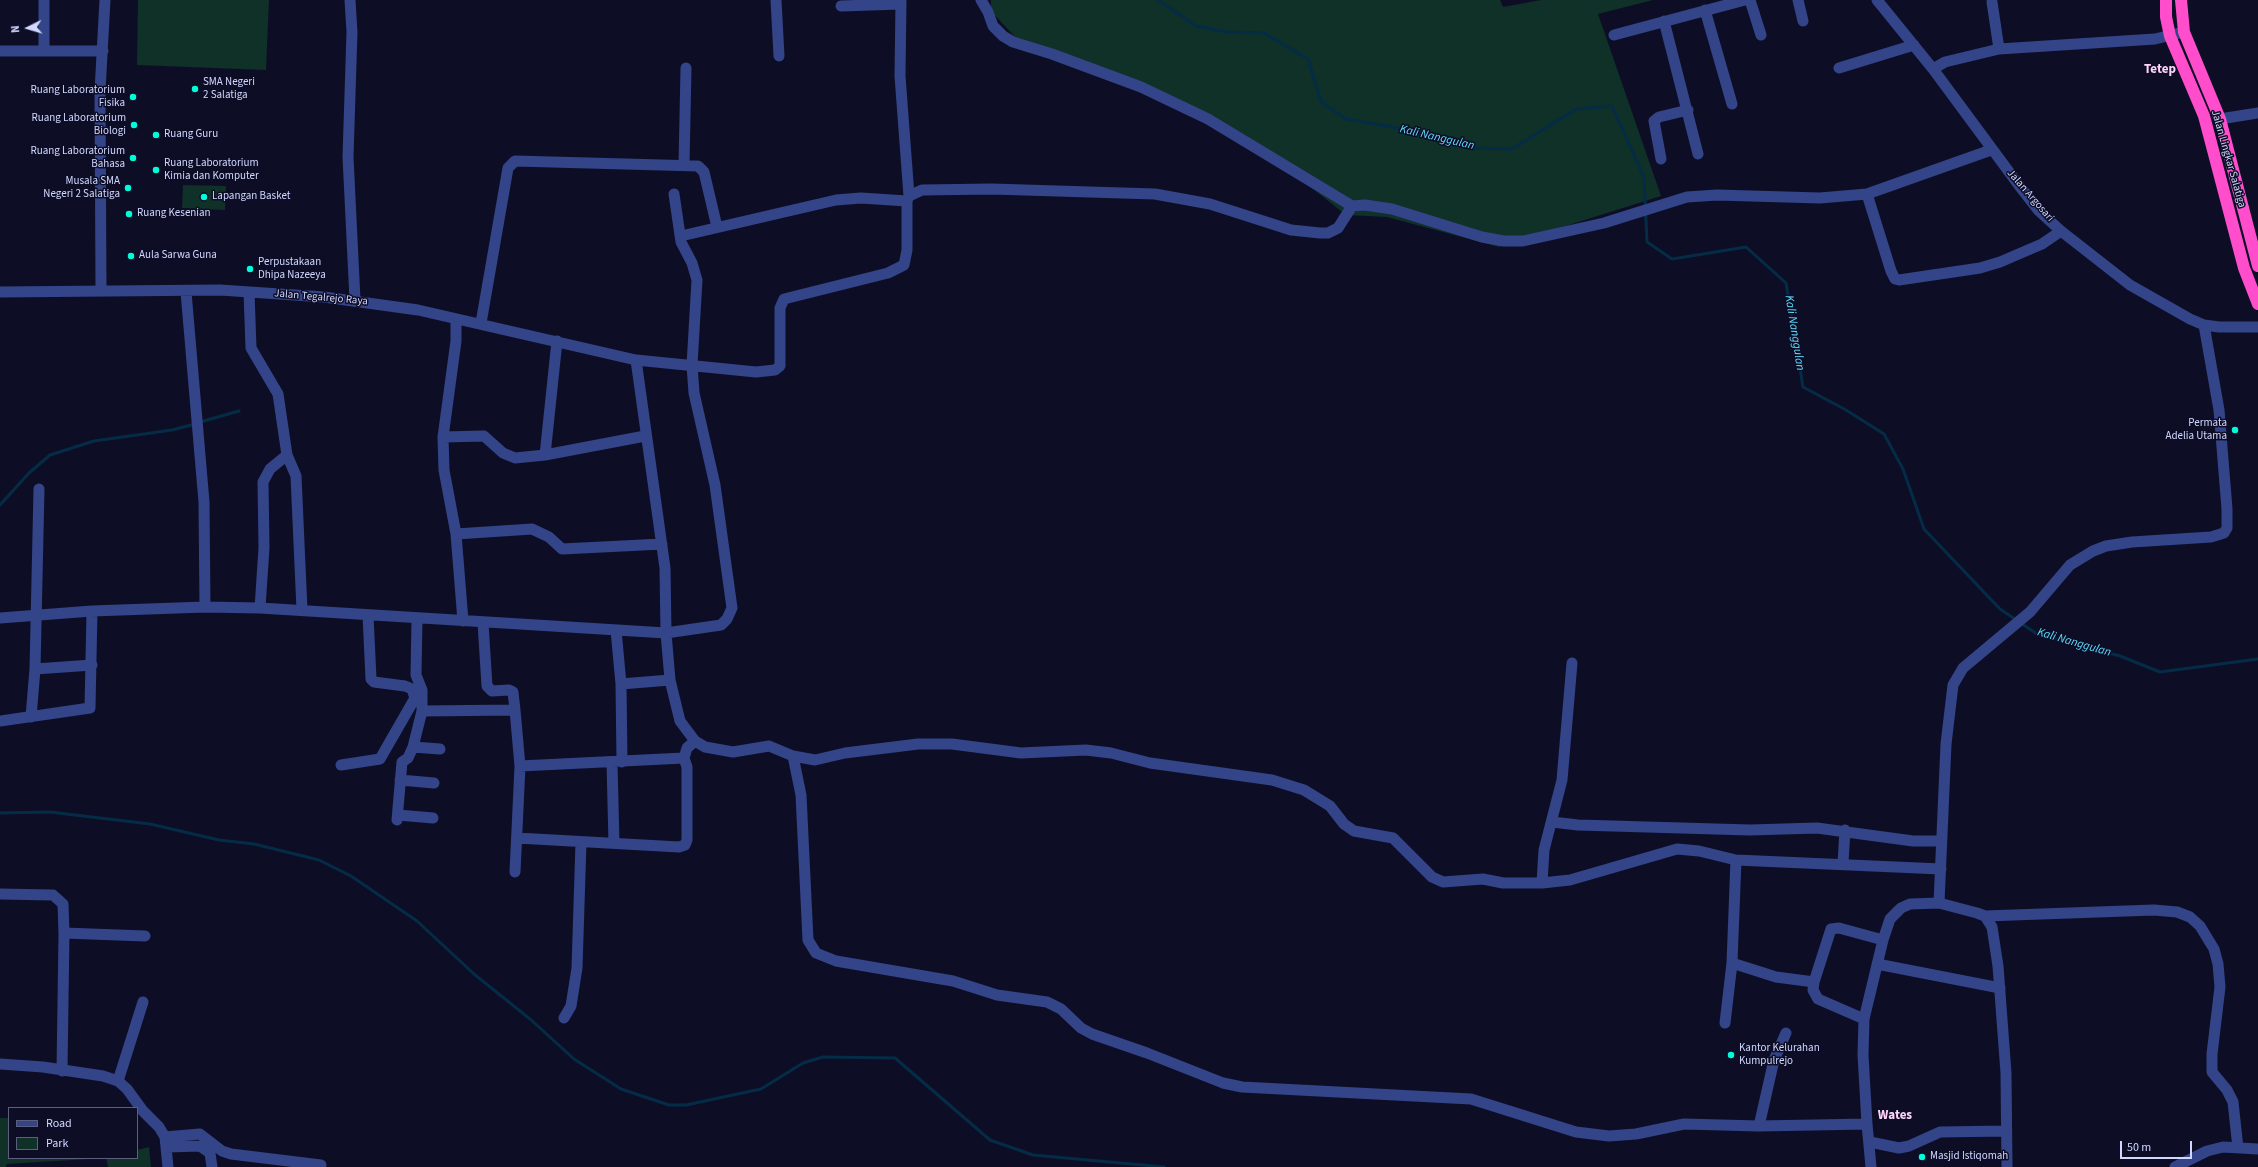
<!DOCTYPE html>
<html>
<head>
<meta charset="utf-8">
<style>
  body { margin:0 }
  #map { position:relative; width:2258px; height:1167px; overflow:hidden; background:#0d0e26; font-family:"Source Sans 3",sans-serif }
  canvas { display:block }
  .legend { position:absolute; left:8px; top:1107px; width:130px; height:52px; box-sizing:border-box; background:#0d0e26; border:1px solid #5c5e7d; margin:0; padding:5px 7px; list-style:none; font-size:12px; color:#d2d7ff }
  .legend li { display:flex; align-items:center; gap:8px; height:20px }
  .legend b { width:20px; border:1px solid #5c5e7d }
  .north { position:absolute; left:8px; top:8px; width:40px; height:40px; -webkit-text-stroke:3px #0d0e26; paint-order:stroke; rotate:265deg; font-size:11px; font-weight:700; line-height:16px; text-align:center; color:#d2d7ff }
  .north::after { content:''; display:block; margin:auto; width:14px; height:18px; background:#d2d7ff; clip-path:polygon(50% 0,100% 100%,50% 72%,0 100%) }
  .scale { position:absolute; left:2120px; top:1141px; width:72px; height:18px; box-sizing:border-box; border:2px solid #d2d7ff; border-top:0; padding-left:5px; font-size:12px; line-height:14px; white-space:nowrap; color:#d2d7ff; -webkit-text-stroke:3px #0d0e26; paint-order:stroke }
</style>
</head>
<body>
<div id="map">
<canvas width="2258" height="1167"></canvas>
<ul class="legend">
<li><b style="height:5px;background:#334489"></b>Road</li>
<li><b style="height:11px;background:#0f3127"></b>Park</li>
</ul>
<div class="north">N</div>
<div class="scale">50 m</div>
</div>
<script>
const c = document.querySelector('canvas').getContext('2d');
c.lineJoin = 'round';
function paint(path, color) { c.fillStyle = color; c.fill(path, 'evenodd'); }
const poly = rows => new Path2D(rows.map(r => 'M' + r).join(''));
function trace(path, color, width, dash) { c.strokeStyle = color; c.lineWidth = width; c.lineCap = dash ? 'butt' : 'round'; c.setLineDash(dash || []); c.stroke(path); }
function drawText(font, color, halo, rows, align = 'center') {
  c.font = font + ' "Source Sans 3",sans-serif'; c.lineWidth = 3; c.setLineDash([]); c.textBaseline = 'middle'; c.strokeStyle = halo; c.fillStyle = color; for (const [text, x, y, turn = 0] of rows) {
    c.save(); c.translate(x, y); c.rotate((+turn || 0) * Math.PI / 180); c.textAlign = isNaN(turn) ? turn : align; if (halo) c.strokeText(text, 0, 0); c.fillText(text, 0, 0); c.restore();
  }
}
paint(poly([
  [138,0,269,0,266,70,137,65],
  [991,0,1500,0,1503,7,1541,0,1653,0,1598,14,1661,196,1499,247,1387,217,1346,215,1288,169,1206,120,1016,38,991,11],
  [183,185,226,186,225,210,182,208],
  [0,1118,9,1118,9,1158,137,1158,137,1150,149,1147,151,1167,108,1167,106,1158,7,1164,6,1167,0,1167]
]), '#0f3127');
trace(poly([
  [1158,0,1196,26,1227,32,1264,33,1308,59,1321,102,1346,119,1392,127,1469,148,1512,149,1576,109,1612,106,1644,177,1647,242,1672,259,1746,247,1786,283,1803,387,1846,410,1884,434,1903,469,1924,529,2000,609,2037,634,2120,656,2160,672,2258,659],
  [200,422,239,411],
  [0,505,29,473,50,455,94,441,172,430,195,424],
  [0,813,50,812,150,824,219,840,254,844,319,860,351,876,417,921,474,974,530,1019,574,1059,621,1089,669,1105,686,1105,761,1089,803,1063,823,1057,895,1058,990,1140,1033,1155,1164,1167]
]), '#052c46', 3);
trace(poly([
  [350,0,352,32,348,157,355,300],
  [776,0,779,56],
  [901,0,900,76,909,196],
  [981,0,988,12,993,26,1003,36,1013,42,1052,54,1141,87,1208,119,1352,206],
  [1750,0,1761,35],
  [1798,0,1803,21],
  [1877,0,1933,69,2018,184,2039,211,2061,231,2130,285,2190,319,2204,325,2219,327,2258,327],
  [1992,2,1999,49],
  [841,6,901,4],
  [1705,10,1732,104],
  [1664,21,1698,154],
  [1614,35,1745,0],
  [44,50,44,0],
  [0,51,103,51],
  [1839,68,1914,45],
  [1933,69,1945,62,1999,49,2155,39,2184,32],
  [2220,119,2258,113],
  [1661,159,1654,121,1659,117,1688,110],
  [684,165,686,68],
  [1867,194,1991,150],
  [681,236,836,200,861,198,907,201],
  [101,290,100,91,105,0],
  [0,292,220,290,324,297,418,310,636,360,756,372,775,370,780,366,780,308,784,299,888,273,904,265,907,250,907,201,909,196,922,190,992,189,1155,194,1210,204,1291,230,1320,233,1328,233,1338,228,1352,206,1365,205,1392,209,1482,237,1504,241,1523,241,1604,223,1687,197,1717,195,1820,198,1867,194,1891,271,1895,279,1899,280,1980,268,2000,262,2042,244,2061,231],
  [186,292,204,502,205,607],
  [249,292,251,348,278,394,287,455,270,469,263,482,264,548,260,608],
  [456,319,456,341,443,437,444,470,456,534,463,621],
  [481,323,508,168,515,161,698,166,704,172,717,227],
  [636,360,665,568,666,633,670,680,680,721,695,741,705,747,733,752,769,746,793,756,801,795,808,940,816,953,836,961,953,981,997,995,1047,1002,1061,1009,1081,1028,1092,1034,1147,1053,1223,1083,1242,1087,1471,1099,1576,1132,1609,1136,1636,1134,1684,1124,1759,1126,1867,1124,1871,1167],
  [443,437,484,436,503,453,515,458,545,455,645,436],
  [287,455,296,476,302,610],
  [545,455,557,341],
  [456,534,532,529,549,537,562,549,662,544],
  [0,618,92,611,205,607,260,608,666,633,721,625,727,619,732,608,715,485,694,393,692,365,697,280,692,263,681,242,674,194],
  [483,623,487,686,492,691,509,690,513,692,515,710],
  [616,630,621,684,622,762],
  [1572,663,1562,780,1544,850,1542,883,1570,880,1677,849,1699,851,1736,860,1941,869],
  [35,669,92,665],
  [621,684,670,680],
  [422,711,515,710,520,766,515,872],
  [31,717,35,669,39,489],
  [0,721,90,708,92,611],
  [413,747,440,749],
  [793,756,815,760,845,753,918,744,952,744,1021,753,1086,750,1111,753,1150,763,1272,780,1304,790,1330,806,1344,824,1354,831,1393,838,1432,877,1443,882,1483,879,1503,883,1542,883],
  [684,758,687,748,695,741],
  [612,763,614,843],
  [341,765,380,759,415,698,412,689,405,686,374,682,371,679,368,615],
  [400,780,434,783],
  [398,815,433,818],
  [397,820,402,762,408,758,413,747,422,711,422,690,416,675,417,619],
  [1552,822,1578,825,1750,830,1817,828,1913,841,1941,841],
  [517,838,679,847,685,845,687,840,687,767,684,758,520,766],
  [1843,863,1845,830],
  [0,894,53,895,63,904,64,933,62,1071],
  [1939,903,1946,744,1953,685,1963,668,2030,612,2070,565,2093,551,2106,546,2132,542,2211,537,2224,533,2227,528,2227,509,2219,410,2204,325],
  [1985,916,2154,910,2177,912,2190,917,2200,926,2214,949,2218,964,2220,987,2212,1054,2212,1072,2227,1090,2233,1102,2238,1148],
  [64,933,145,936],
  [1732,963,1776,977,1814,982],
  [1877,964,2000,988],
  [564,1018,571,1006,577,968,581,842],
  [1864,1019,1818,999,1813,990,1814,982,1831,929,1839,928,1883,940],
  [1725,1023,1732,963,1736,860],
  [0,1064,43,1067,103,1076,118,1081,127,1089,143,1111,159,1127,165,1137,168,1167],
  [118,1081,143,1002],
  [1867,1124,1863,1055,1864,1019,1883,940,1890,919,1901,908,1910,904,1939,903,1977,913,1985,916,1992,927,1998,966,2006,1073,2007,1167],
  [1759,1126,1774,1060,1786,1033],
  [165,1137,200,1134,222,1151,231,1154,321,1165],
  [1870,1142,1899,1148,1909,1146,1940,1132,2006,1131],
  [167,1147,200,1146,210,1153,212,1167],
  [2175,1167,2207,1151,2223,1147,2258,1149]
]), '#334489', 11);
trace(poly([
  [2166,0,2166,17,2170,36,2204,116,2244,268,2258,304],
  [2181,0,2184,32,2220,119,2258,266]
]), '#ff4dcc', 12);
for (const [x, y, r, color] of [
  [195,89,4,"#00fdda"],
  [133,97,4,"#00fdda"],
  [134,125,4,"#00fdda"],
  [156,135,4,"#00fdda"],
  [133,158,4,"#00fdda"],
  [156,170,4,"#00fdda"],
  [128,188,4,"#00fdda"],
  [204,197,4,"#00fdda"],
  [129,214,4,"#00fdda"],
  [131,256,4,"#00fdda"],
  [250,269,4,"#00fdda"],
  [2235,430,4,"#00fdda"],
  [1731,1055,4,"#00fdda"],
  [1922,1157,4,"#00fdda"]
]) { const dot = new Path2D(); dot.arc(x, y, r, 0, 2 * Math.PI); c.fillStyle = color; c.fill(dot); trace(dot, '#0d0e26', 1.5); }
drawText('11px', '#d2d7ff', '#0d0e26', [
  ["SMA Negeri",203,83],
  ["2 Salatiga",203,96],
  ["Ruang Laboratorium",125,91,"right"],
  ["Fisika",125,104,"right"],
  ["Ruang Laboratorium",126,119,"right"],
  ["Biologi",126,132,"right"],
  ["Ruang Guru",164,135],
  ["Ruang Laboratorium",125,152,"right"],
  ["Bahasa",125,165,"right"],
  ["Ruang Laboratorium",164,164],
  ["Kimia dan Komputer",164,177],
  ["Musala SMA",120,182,"right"],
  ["Negeri 2 Salatiga",120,195,"right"],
  ["Lapangan Basket",212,197],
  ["Ruang Kesenian",137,214],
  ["Aula Sarwa Guna",139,256],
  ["Perpustakaan",258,263],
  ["Dhipa Nazeeya",258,276],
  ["Permata",2227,424,"right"],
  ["Adelia Utama",2227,437,"right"],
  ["Kantor Kelurahan",1739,1049],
  ["Kumpulrejo",1739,1062],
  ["Masjid Istiqomah",1930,1157]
], 'left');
drawText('11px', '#d2d7ff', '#0d0e26', [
  ["Jalan Lingkar Salatiga",2228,159,74],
  ["Jalan Argosari",2030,196,49],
  ["Jalan Tegalrejo Raya",321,298,5]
]);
drawText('italic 12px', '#60dbff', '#0d0e26', [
  ["Kali Nanggulan",1437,138,13],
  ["Kali Nanggulan",1794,333,81],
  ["Kali Nanggulan",2074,643,16]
]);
drawText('bold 13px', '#ffd4f9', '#0d0e26', [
  ["Tetep",2160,70],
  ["Wates",1895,1116]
]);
</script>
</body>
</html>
